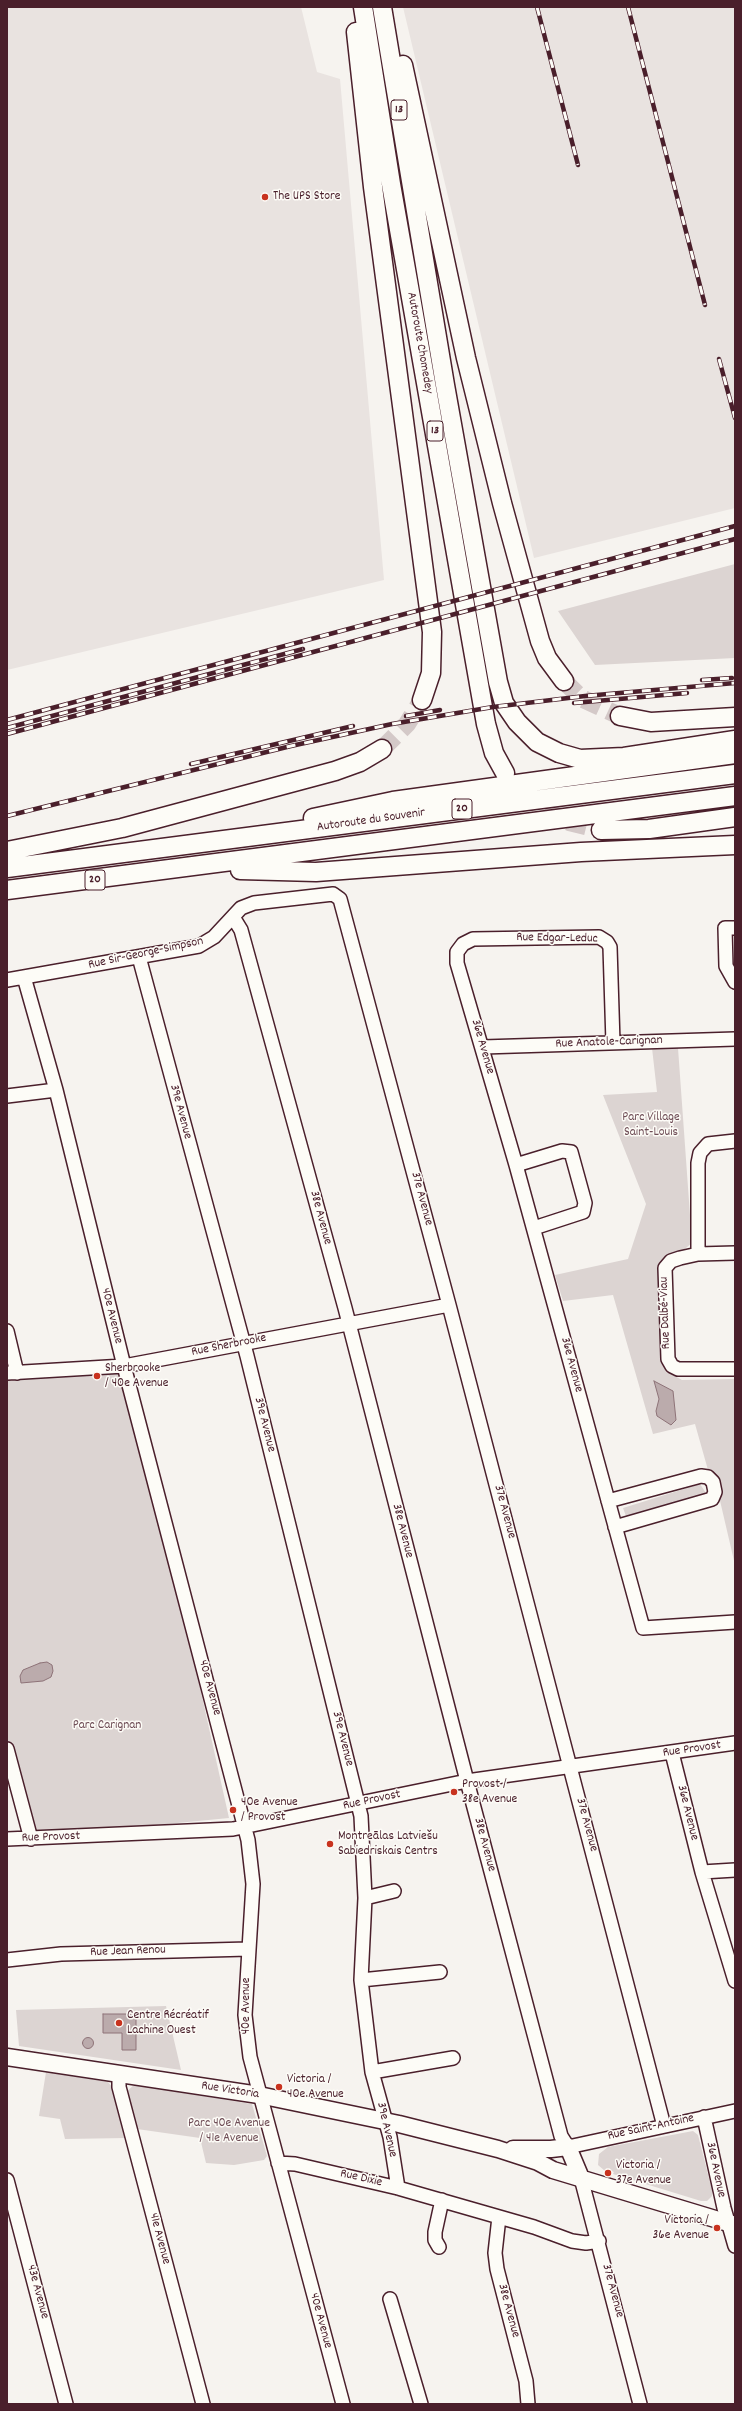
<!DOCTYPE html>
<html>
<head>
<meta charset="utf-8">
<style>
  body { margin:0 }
  #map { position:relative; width:742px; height:2411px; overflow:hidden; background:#f6f3ef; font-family:Dekko,sans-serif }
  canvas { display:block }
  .frame { position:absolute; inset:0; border:8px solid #4a1f2b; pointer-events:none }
</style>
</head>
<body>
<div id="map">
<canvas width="742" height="2411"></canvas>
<div class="frame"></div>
</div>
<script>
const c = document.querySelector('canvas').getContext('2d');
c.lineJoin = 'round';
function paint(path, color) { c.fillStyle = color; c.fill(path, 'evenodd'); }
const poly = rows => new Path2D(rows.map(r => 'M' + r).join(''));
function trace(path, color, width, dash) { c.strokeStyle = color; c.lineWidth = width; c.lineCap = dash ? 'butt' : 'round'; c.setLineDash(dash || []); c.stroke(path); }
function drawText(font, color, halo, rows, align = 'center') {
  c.font = font + ' Dekko,sans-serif'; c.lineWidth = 3; c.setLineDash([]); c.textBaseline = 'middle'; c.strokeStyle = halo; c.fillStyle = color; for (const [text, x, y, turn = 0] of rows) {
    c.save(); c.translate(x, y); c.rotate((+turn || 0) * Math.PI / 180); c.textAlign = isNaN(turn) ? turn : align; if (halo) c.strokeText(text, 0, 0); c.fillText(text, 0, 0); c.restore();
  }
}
paint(poly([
  [7,7,301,7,317,72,340,79,384,580,7,670],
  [403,7,735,7,735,508,534,558]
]), '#e9e3e0');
paint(poly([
  [735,564,735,658,595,665,558,611],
  [652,1048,678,1048,692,1243,659,1270,661,1356,662,1362,671,1374,682,1380,735,1379,735,1565,714,1475,708,1470,695,1424,653,1434,613,1295,563,1301,555,1275,628,1259,646,1204,603,1095,657,1092],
  [129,1368,229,1818,32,1837,7,1744,7,1371],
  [700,1484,706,1493,626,1516,623,1508],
  [166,2006,181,2070,19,2046,16,2010],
  [46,2072,108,2082,113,2088,126,2138,65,2139,60,2119,39,2116],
  [134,2085,252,2104,267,2156,264,2160,234,2165,206,2163,200,2138,137,2129,126,2092],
  [693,2131,698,2135,712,2190,712,2196,707,2201,701,2201,613,2174,614,2172,609,2170,608,2173,605,2171,598,2165,599,2154,608,2147]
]), '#dcd4d2');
const water = poly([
  [654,1381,673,1391,676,1420,671,1425,657,1416,656,1411,659,1399,654,1381],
  [40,1663,47,1662,52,1665,53,1671,51,1677,43,1681,21,1683,20,1676,23,1670,40,1663],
  [103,2014,136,2014,136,2050,122,2050,122,2033,103,2033,103,2014],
  '82.5 2043a5.5 5.5 0 1 1 11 0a5.5 5.5 0 1 1-11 0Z'
]);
paint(water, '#bbabac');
trace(water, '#8e7378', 1);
trace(poly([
  [564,681,581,698,620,716],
  [382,749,407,724,422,700],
  [523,794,548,812,569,822,601,830]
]), '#d4c9c8', 18, [18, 9]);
const minor = poly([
  [233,917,241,930,345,1308,467,1781,561,2136,568,2147,735,2111],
  [735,928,725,928,726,966,735,982],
  [139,957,247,1356,361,1816,365,1898,361,1980,372,2072,390,2137,398,2188],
  [24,977,56,1090,124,1366,248,1840,253,1884,245,2015,250,2057,343,2404],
  [7,980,199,946,214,937,241,908,254,903,333,894,340,899,449,1305,664,2126],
  [613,1043,610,947,607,942,599,937,473,939,463,944,457,952,457,963,516,1165,643,1628,735,1622],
  [483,1047,735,1039],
  [7,1096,56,1090],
  [516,1165,562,1151,571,1152,585,1203,583,1212,534,1228],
  [735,1253,698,1254,680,1258,671,1261,665,1268,668,1359,672,1366,678,1369,735,1369],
  [698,1254,698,1163,700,1153,708,1144,735,1141],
  [7,1331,17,1373],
  [7,1373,124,1366,449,1305],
  [608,1501,701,1476,708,1477,713,1482,715,1492,712,1499,615,1527],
  [7,1749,31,1839],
  [672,1753,702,1872,735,1981],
  [7,1839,233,1829,467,1781,735,1743],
  [702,1872,735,1870],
  [365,1898,394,1891],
  [7,1960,61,1954,248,1949],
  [361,1980,440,1972],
  [372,2072,453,2058],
  [119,2074,119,2087,203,2404],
  [704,2117,724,2208,735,2246],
  [278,2163,295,2164,398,2188,534,2227,572,2241,586,2243,599,2241],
  [581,2178,640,2404],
  [7,2180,66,2404],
  [499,2217,495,2253,497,2269,526,2381,528,2404],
  [439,2247,435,2240,435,2232,442,2200],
  [390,2299,421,2404]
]);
const major = poly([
  [7,2057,259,2095,399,2124,498,2149,538,2162,553,2170,735,2225],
  [513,2149,551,2149,568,2147,581,2178]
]);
const highway = poly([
  [363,7,391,184,486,724,494,753,505,773],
  [382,7,445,385,498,682,504,703,517,722,537,742,559,753,580,759,624,757,735,740],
  [356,32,373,187,432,632,431,673,422,700],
  [403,65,466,358,502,503,540,641,547,658,564,681],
  [620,716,651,722,735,717],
  [313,818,393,801,735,754],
  [601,830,649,829,735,817],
  [7,851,122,828,335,771,360,762,382,749],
  [7,868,735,774],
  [240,870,316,872,581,852,735,845],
  [7,890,735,796]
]);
trace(minor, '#4a1f2b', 16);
trace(major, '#4a1f2b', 19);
trace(highway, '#4a1f2b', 21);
trace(minor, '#fdfcf7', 13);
trace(major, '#fdfcf7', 16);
trace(highway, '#fdfcf7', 18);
const rail = poly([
  [537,7,578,165],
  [628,7,705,305],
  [719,359,735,418],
  [702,680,732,678],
  [574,703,687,693],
  [406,716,440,710],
  [7,720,735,526],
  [7,728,303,649],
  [7,734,735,539],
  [191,764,353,726],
  [7,816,291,746,392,724,493,707,585,696,735,683]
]);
trace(rail, '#4a1f2b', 4.5);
trace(rail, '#fdfcf7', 3, [9]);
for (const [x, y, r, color] of [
  [265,197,4,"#c8321e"],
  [97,1376,4,"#c8321e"],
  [454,1792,4,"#c8321e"],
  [233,1810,4,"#c8321e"],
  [330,1844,4,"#c8321e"],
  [119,2023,4,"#c8321e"],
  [279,2087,4,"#c8321e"],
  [608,2173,4,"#c8321e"],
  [717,2228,4,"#c8321e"]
]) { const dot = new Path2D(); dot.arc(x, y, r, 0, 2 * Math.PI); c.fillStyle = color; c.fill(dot); trace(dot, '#fdfcf7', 1.5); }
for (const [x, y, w] of [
  [399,110,16],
  [435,431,16],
  [462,809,20],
  [95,880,20]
]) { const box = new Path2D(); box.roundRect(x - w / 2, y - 10, w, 20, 3); c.fillStyle = '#fdfcf7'; c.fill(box); trace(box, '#4a1f2b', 1); }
drawText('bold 12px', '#4a1f2b', null, [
  ["13",399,110],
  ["13",435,431],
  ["20",462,809],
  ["20",95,880]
]);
drawText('13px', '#4a1f2b', '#fdfcf7', [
  ["The UPS Store",273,197],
  ["Sherbrooke",105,1369],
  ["/ 40e Avenue",105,1384],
  ["Provost /",462,1785],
  ["38e Avenue",462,1800],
  ["40e Avenue",241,1803],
  ["/ Provost",241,1818],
  ["Montreālas Latviešu",338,1837],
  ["Sabiedriskais Centrs",338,1852],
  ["Centre Récréatif",127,2016],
  ["Lachine Ouest",127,2031],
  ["Victoria /",287,2080],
  ["40e Avenue",287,2095],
  ["Victoria /",616,2166],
  ["37e Avenue",616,2181],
  ["Victoria /",709,2221,"right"],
  ["36e Avenue",709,2236,"right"]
], 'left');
drawText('13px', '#4a1f2b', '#fdfcf7', [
  ["Autoroute Chomedey",419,343,80],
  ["Autoroute du Souvenir",371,821,-8],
  ["Rue Edgar-Leduc",557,939,1],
  ["Rue Sir-George-Simpson",146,954,-12],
  ["Rue Anatole-Carignan",609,1043,-2],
  ["36e Avenue",482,1047,74],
  ["39e Avenue",180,1112,75],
  ["37e Avenue",421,1199,75],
  ["38e Avenue",320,1218,75],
  ["Rue Dalbé-Viau",666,1313,-92],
  ["40e Avenue",111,1316,76],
  ["Rue Sherbrooke",229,1346,-11],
  ["36e Avenue",571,1365,75],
  ["39e Avenue",264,1425,76],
  ["37e Avenue",504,1512,75],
  ["38e Avenue",402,1531,76],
  ["40e Avenue",209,1688,75],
  ["39e Avenue",342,1739,76],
  ["Rue Provost",692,1750,-8],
  ["Rue Provost",372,1801,-12],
  ["36e Avenue",687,1813,76],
  ["37e Avenue",586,1825,75],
  ["Rue Provost",51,1838,-2],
  ["38e Avenue",484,1845,75],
  ["Rue Jean Renou",128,1952,-2],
  ["40e Avenue",247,2006,-90],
  ["Rue Victoria",230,2091,9],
  ["Rue Saint-Antoine",651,2128,-12],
  ["39e Avenue",386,2130,77],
  ["36e Avenue",715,2170,78],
  ["Rue Dixie",361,2179,13],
  ["41e Avenue",159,2239,75],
  ["37e Avenue",612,2291,75],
  ["43e Avenue",37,2292,75],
  ["38e Avenue",508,2311,75],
  ["40e Avenue",320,2321,75]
]);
drawText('13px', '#6e4c55', '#fdfcf7', [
  ["Parc Village",651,1118],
  ["Saint-Louis",651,1133],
  ["Parc Carignan",107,1726],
  ["Parc 40e Avenue",229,2124],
  ["/ 41e Avenue",229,2139]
]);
</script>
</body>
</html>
